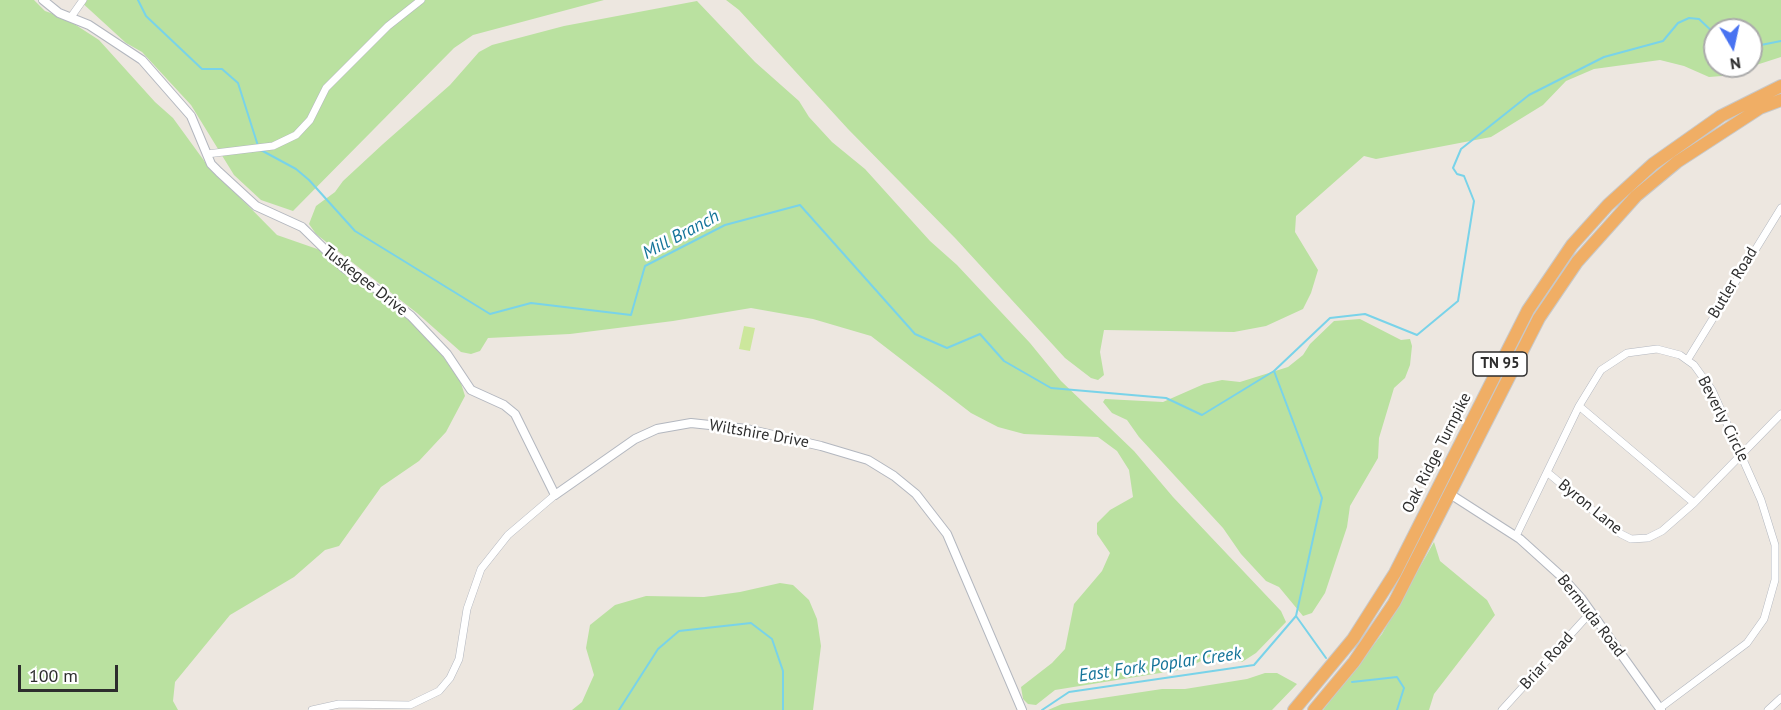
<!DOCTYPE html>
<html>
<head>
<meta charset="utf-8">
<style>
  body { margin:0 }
  #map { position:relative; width:1781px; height:710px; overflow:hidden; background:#ede7e0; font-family:"PT Sans",sans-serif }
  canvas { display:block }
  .north { position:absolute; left:1703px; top:18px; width:60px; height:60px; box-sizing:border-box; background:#fff; border:2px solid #ababab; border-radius:50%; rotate:171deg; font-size:16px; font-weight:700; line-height:24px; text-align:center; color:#2d2d2d }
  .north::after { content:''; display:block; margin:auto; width:21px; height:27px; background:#4973f1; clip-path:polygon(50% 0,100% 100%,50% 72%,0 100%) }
  .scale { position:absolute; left:18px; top:665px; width:100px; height:27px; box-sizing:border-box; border:3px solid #2d2d2d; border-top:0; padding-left:8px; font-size:18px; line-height:21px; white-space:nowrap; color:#2d2d2d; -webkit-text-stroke:4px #fff; paint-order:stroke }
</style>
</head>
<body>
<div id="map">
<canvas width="1781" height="710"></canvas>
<div class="north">N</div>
<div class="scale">100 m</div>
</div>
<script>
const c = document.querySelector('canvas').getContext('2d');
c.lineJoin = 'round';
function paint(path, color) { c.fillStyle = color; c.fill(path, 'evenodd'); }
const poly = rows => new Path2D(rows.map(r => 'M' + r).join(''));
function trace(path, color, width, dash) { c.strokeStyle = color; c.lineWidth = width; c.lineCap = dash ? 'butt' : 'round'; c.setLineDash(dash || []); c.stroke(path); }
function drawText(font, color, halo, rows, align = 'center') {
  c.font = font + ' "PT Sans",sans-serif'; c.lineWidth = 5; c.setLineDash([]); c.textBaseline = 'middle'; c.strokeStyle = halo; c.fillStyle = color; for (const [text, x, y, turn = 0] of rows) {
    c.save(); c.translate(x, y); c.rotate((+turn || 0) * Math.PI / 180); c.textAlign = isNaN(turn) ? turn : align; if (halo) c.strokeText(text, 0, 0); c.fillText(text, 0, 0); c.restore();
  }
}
paint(poly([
  [0,0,34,0,45,11,65,18,99,40,155,102,173,118,205,162,277,235,323,251,408,318,437,348,460,380,465,396,446,432,419,461,381,487,339,546,325,550,294,577,230,615,175,682,173,701,178,710,0,710],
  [79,0,604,0,473,35,454,48,293,211,261,200,234,175,191,105,142,52,126,43],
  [726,0,1781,0,1781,57,1722,76,1709,77,1684,66,1660,60,1594,69,1566,81,1543,105,1491,137,1376,159,1364,156,1296,216,1295,232,1318,270,1311,293,1303,309,1266,326,1234,332,1104,330,1100,352,1104,375,1098,380,1091,378,1065,358,956,239,848,129,739,10],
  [1715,30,1751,30,1751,66,1715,66],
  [697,1,755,62,799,101,809,117,832,142,865,169,930,241,957,265,1030,343,1061,381,1134,451,1173,497,1281,611,1286,622,1256,653,1242,662,1218,656,1209,657,1185,669,1055,690,1036,705,1028,704,1023,699,1021,687,1052,663,1065,649,1074,604,1102,571,1110,553,1097,534,1097,523,1110,510,1133,497,1129,470,1117,451,1098,437,1024,434,998,427,971,413,871,336,813,319,751,308,673,321,570,334,488,338,480,351,471,354,461,352,417,313,316,234,309,224,316,206,335,192,343,181,383,144,450,85,479,52,492,45,564,26],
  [1360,319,1401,340,1410,339,1412,346,1410,365,1405,378,1394,388,1379,438,1378,458,1350,506,1347,527,1325,593,1312,613,1303,616,1279,587,1266,581,1241,554,1223,528,1139,437,1127,420,1112,413,1103,402,1105,399,1163,402,1204,384,1222,380,1240,382,1288,367,1303,355,1310,344,1334,321],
  [1434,542,1440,561,1487,600,1495,615,1434,694,1429,710,1323,710,1382,634],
  [780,583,793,585,809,600,817,619,821,646,813,710,572,710,582,702,594,675,586,648,590,625,615,605,646,596,704,597,740,592],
  [1265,673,1277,673,1297,684,1272,710,1048,710,1062,704,1162,689,1185,689,1247,679]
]), '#bae1a0');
paint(poly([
  [744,326,755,328,750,351,739,349]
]), '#cce79c');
trace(poly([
  [138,0,146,16,202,69,222,69,238,83,259,149,296,169,309,180,355,231,490,314,531,303,631,315,645,266,725,225,800,205,915,334,947,348,980,334,1004,361,1051,388,1166,398,1202,415,1274,371,1330,318,1365,314,1417,335,1458,301,1474,201,1464,176,1457,174,1453,168,1461,149,1529,95,1604,57,1663,41,1678,23,1689,18,1699,19,1715,34],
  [1751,47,1781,41],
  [1296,616,1326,658],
  [1352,682,1397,677,1404,688,1397,710],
  [619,710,658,649,679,631,751,623,772,639,783,671,783,710],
  [1042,710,1069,692,1254,665,1296,616,1322,498,1274,371]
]), '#79d3e9', 2);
const minor = poly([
  [71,17,83,0],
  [207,154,273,146,296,135,310,120,326,88,388,26,421,0],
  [1688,359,1781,208],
  [1579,406,1694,503],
  [1547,472,1621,534,1631,539,1648,538,1662,531,1694,503,1781,414],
  [1516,536,1579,406,1601,370,1627,353,1657,349,1680,355,1694,365,1712,390,1761,500,1775,545,1775,580,1764,619,1747,643,1660,708],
  [312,710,339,704,410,705,439,691,450,678,459,659,467,609,481,569,508,535,555,495],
  [1502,710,1591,612],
  [1768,710,1781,698]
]);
const tertiary = poly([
  [43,0,59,13,89,25,142,60,191,116,211,164,219,172,256,206,302,227,344,268,378,290,411,316,447,354,471,390,504,405,515,414,555,495,635,439,657,429,691,423,747,429,821,446,868,460,894,476,916,494,947,534,1022,710],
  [1450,494,1520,539,1562,577,1581,598,1661,710]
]);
const trunk = poly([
  [1294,710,1353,639,1395,573,1528,310,1572,245,1608,205,1653,164,1721,116,1781,86],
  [1314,710,1354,662,1394,603,1539,318,1577,262,1636,196,1677,162,1760,108,1781,100]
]);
trace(minor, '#b3b7bf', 8);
trace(tertiary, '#b3b7bf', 10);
trace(trunk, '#c8c8c8', 14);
trace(minor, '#fff', 7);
trace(tertiary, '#fff', 8);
trace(trunk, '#f0ae65', 12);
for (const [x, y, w] of [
  [1500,364,54]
]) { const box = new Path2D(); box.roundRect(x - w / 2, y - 12, w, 24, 4.5); c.fillStyle = '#fff'; c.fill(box); trace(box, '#2d2d2d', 1.5); }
drawText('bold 15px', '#2d2d2d', null, [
  ["TN 95",1500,364]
]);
drawText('16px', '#2d2d2d', '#fff', [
  ["Tuskegee Drive",365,281,38],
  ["Butler Road",1733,283,-59],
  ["Beverly Circle",1723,419,63],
  ["Wiltshire Drive",759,434,10],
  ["Oak Ridge Turnpike",1437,453,-63],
  ["Byron Lane",1590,507,39],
  ["Bermuda Road",1591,616,52],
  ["Briar Road",1547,661,-48]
]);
drawText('italic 18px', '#147499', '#fff', [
  ["Mill Branch",681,235,-28],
  ["East Fork Poplar Creek",1160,665,-8]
]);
</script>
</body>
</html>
